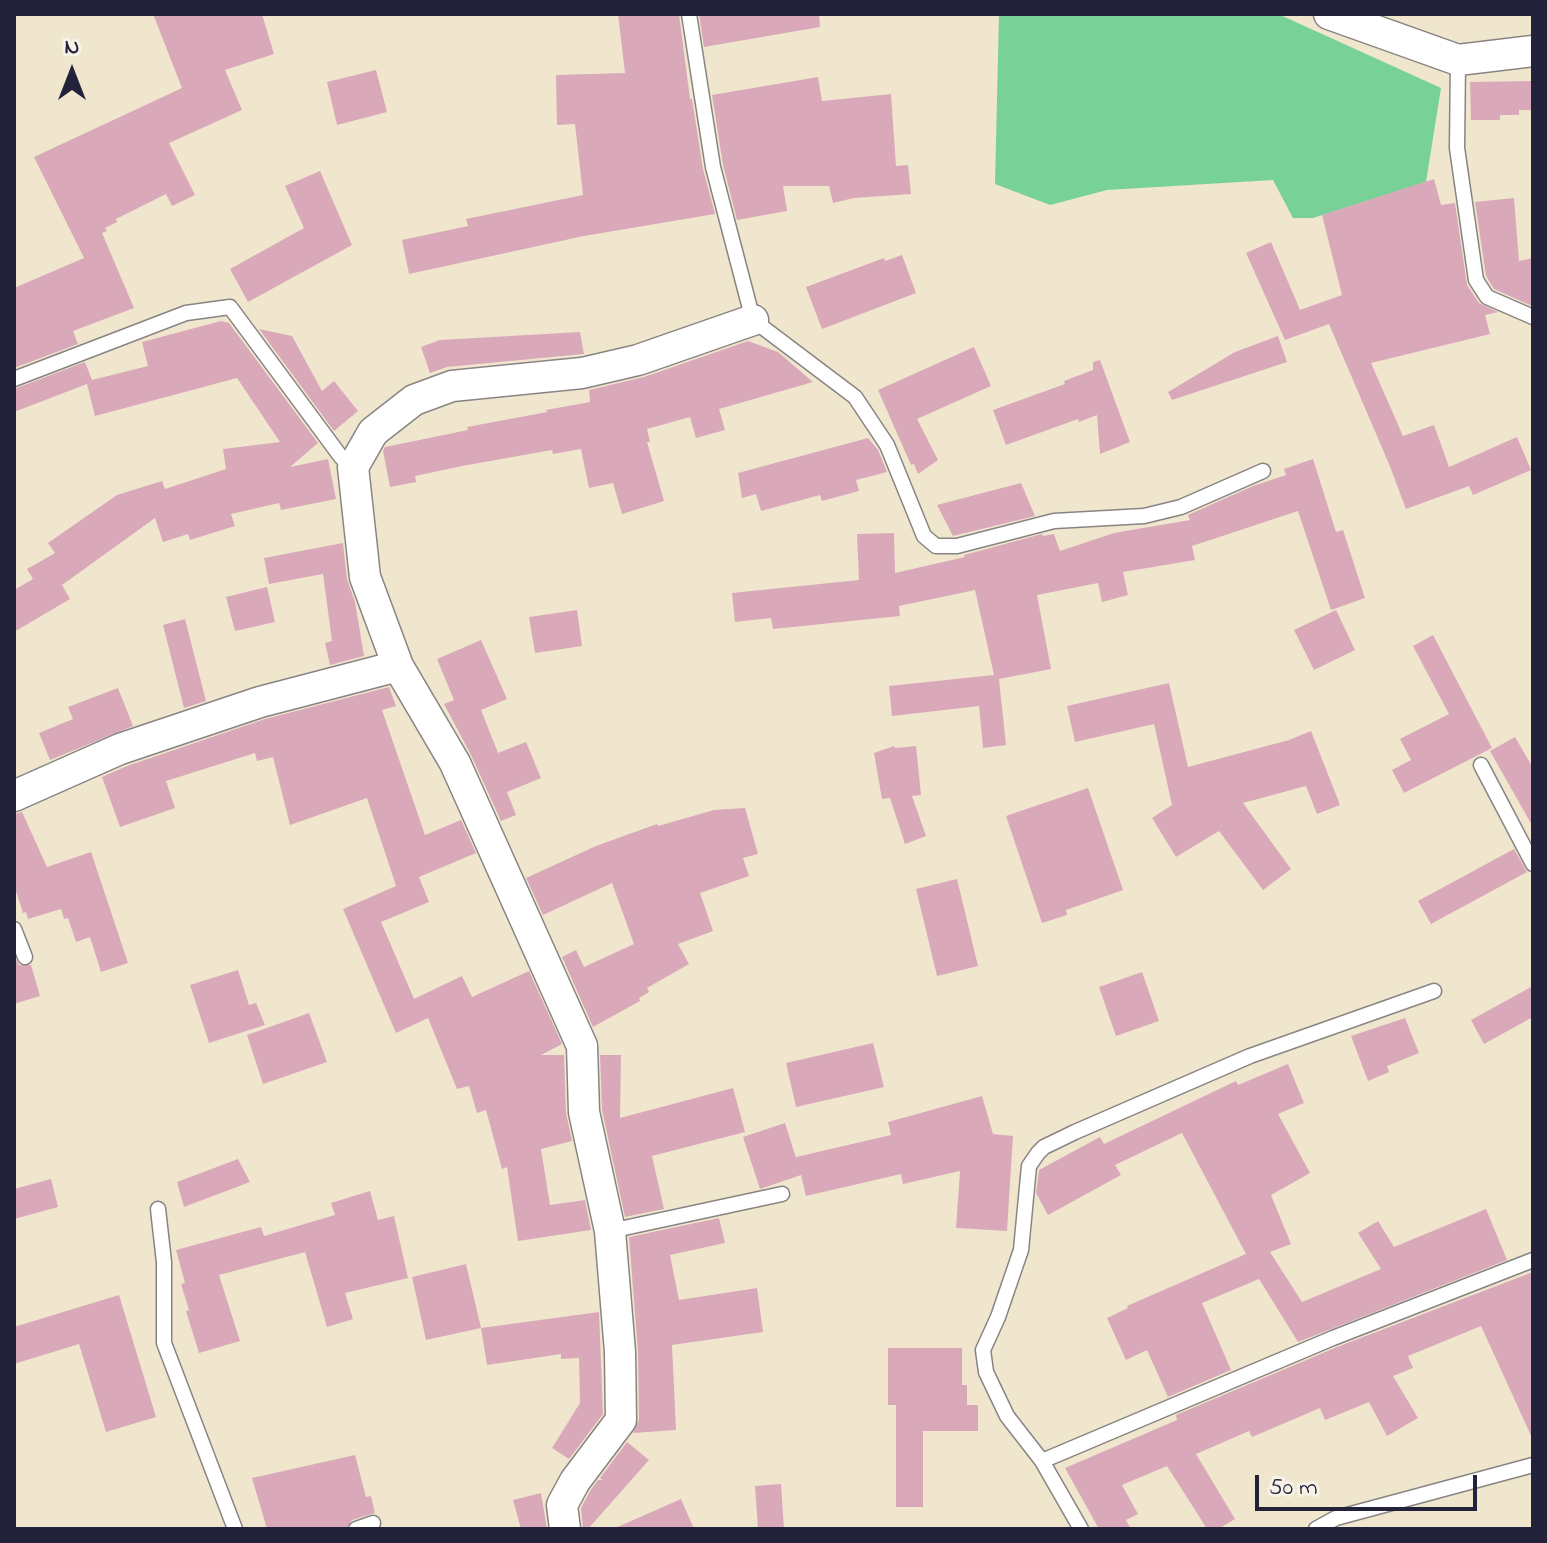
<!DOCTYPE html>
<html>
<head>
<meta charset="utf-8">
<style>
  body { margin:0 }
  #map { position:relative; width:1547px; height:1543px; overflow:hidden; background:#f0e6cd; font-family:"Indie Flower",sans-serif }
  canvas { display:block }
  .frame { position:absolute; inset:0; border:16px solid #22223b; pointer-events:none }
  .north { position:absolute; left:32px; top:32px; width:80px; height:80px; -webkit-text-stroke:6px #f7f3e8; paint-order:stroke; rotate:0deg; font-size:22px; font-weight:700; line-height:32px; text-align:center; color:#22223b }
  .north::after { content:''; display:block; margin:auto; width:28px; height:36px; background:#22223b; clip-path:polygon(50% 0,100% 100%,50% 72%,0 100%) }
  .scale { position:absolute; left:1255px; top:1475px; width:222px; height:36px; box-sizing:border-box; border:4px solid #22223b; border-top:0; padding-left:10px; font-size:24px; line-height:28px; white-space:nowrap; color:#22223b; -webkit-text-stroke:6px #f7f3e8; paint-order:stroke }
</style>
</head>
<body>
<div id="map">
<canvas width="1547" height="1543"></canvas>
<div class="frame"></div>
<div class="north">N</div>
<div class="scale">50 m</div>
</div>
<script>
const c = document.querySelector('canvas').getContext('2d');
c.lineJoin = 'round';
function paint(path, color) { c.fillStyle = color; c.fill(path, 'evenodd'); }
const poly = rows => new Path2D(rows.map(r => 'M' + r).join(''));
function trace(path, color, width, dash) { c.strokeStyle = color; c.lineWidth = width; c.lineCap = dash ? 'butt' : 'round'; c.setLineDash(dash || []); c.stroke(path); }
paint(poly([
  [999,14,1278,14,1441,88,1426,182,1313,218,1293,218,1273,180,1107,190,1050,205,995,184]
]), '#78d196');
paint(poly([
  [153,14,262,14,274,54,225,70,242,110,169,143,195,195,172,206,166,194,116,219,117,222,105,228,107,231,102,233,134,308,73,331,78,344,14,368,14,288,84,258,34,157,182,88],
  [618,14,679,14,690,99,692,99,703,169,715,214,584,236,409,274,402,240,468,226,466,219,583,195,575,124,557,125,556,75,625,73],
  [699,14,819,14,820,27,704,47],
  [376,70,387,112,337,125,327,82],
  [818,77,822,101,891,94,896,166,908,165,911,194,854,198,833,203,829,186,783,186,787,211,737,220,723,165,712,95],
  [1533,81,1533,110,1519,110,1519,115,1500,115,1500,120,1471,120,1470,82],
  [320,171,352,245,248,302,230,269,304,228,285,186],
  [1434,179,1441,205,1455,203,1467,285,1479,303,1498,312,1485,315,1490,334,1371,363,1403,436,1434,425,1449,467,1517,437,1531,470,1473,495,1469,486,1406,509,1389,464,1329,324,1285,340,1246,253,1271,242,1300,310,1342,295,1322,215],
  [1514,198,1519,261,1533,258,1532,306,1494,289,1486,276,1475,202],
  [902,255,916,293,822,329,806,287,884,258,885,261],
  [221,321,229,323,318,443,290,467,328,459,336,499,281,510,279,503,231,514,235,526,190,540,188,534,163,542,155,518,62,585,70,599,14,632,14,590,33,579,27,569,55,553,48,543,117,495,162,481,165,489,226,469,223,449,280,442,237,378,95,416,87,384,14,412,14,389,85,362,92,380,148,366,142,342],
  [259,329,292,336,322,391,334,381,358,411,334,431],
  [580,332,584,354,447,367,430,373,421,347,440,340],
  [1278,336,1287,362,1172,400,1168,392,1235,352],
  [748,341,778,352,813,382,719,409,725,430,696,438,690,417,647,429,650,442,647,442,664,501,622,514,613,483,589,488,581,449,553,454,552,450,462,466,415,476,416,482,390,487,383,451,385,447,468,430,467,427,547,412,546,410,590,402,589,390,644,377],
  [974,347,991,386,917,419,938,460,918,474,914,464,911,465,878,390],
  [1100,360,1130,442,1100,454,1097,415,1079,422,1078,419,1006,445,993,410,1065,384,1064,381,1093,370,1093,362],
  [868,438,878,450,887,472,856,480,859,491,822,501,820,495,761,511,756,494,742,498,738,473],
  [1313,459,1336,532,1343,530,1365,598,1331,610,1298,511,1192,546,1195,560,1123,572,1128,595,1102,602,1098,583,1037,595,1051,669,999,679,1006,745,983,748,979,706,892,716,889,686,994,675,975,590,899,606,900,616,773,629,771,618,735,622,732,593,859,580,857,534,894,533,895,573,965,557,964,555,1042,534,1043,536,1054,534,1060,551,1114,533,1190,520,1188,515,1253,486,1286,475,1284,469],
  [1021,483,1035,516,953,536,937,505],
  [343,543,347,579,355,602,364,656,330,665,325,643,332,641,323,574,269,584,264,558],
  [267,587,275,622,235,631,226,597],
  [577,610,582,646,535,653,529,617],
  [1336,610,1355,650,1314,670,1294,630],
  [185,619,206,701,184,708,163,625],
  [1433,635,1492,748,1404,793,1392,770,1411,760,1400,739,1449,714,1413,646],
  [481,640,507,699,481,710,498,753,526,742,541,778,507,792,516,815,501,821,471,755,444,704,454,700,437,659],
  [1169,683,1188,767,1289,740,1311,731,1340,805,1317,814,1306,786,1243,803,1291,869,1263,890,1219,831,1176,857,1152,818,1172,805,1154,724,1075,742,1067,706],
  [389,687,396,706,382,710,425,835,461,820,476,853,419,877,429,902,381,922,414,999,462,976,472,997,529,971,562,1044,541,1055,564,1055,566,1113,572,1141,541,1149,550,1205,585,1200,591,1230,518,1241,507,1167,502,1169,486,1110,477,1113,469,1086,457,1089,428,1018,396,1033,343,909,396,886,367,798,290,825,273,757,257,761,255,753,166,781,175,808,120,827,102,777,127,766,265,719],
  [118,688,133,726,50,760,39,733,73,719,68,707],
  [1515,737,1533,768,1533,827,1490,751],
  [894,746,895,748,916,746,921,795,912,796,926,836,905,844,890,798,882,799,874,753],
  [1088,788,1123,890,1066,910,1067,915,1042,923,1006,816],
  [745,808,758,854,743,858,749,876,700,893,713,931,678,944,689,964,647,988,649,992,639,998,640,1001,593,1027,562,957,576,950,584,967,634,944,612,883,543,915,526,878,596,846,657,824,658,826,714,810],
  [22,812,47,867,91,852,128,963,101,972,90,937,76,942,68,918,64,919,61,909,28,919,26,912,23,913,14,885,14,814],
  [1514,849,1527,872,1431,924,1418,901],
  [957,879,978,966,937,976,916,889],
  [14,956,19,965,31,965,40,996,14,1004],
  [238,970,249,1005,256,1003,265,1025,209,1043,190,985],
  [1142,972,1159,1021,1116,1036,1099,987],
  [1533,986,1533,1017,1484,1044,1471,1020],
  [309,1013,327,1062,263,1084,247,1035],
  [1405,1018,1419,1053,1387,1066,1389,1072,1368,1081,1351,1036],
  [873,1043,884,1087,796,1107,786,1063],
  [600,1055,621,1055,620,1118,733,1088,745,1132,652,1156,664,1209,625,1217,602,1110],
  [1288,1064,1304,1103,1278,1114,1310,1173,1271,1195,1291,1244,1270,1252,1302,1302,1381,1269,1358,1233,1378,1221,1394,1247,1486,1209,1507,1260,1298,1342,1259,1279,1202,1303,1231,1370,1168,1397,1147,1350,1126,1360,1107,1318,1128,1308,1127,1306,1246,1254,1182,1133,1115,1165,1121,1175,1048,1215,1036,1193,1039,1170,1100,1137,1104,1144,1236,1081,1238,1085],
  [982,1096,993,1134,1013,1136,1007,1231,956,1228,960,1171,903,1184,901,1174,806,1196,801,1175,760,1189,743,1137,785,1123,797,1161,796,1157,891,1135,888,1122],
  [238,1159,250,1182,184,1207,177,1182],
  [51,1179,58,1207,14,1219,14,1189],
  [370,1191,378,1220,394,1216,408,1278,345,1293,353,1319,327,1327,305,1252,219,1275,240,1341,199,1353,186,1311,189,1310,181,1284,185,1283,176,1250,261,1227,264,1236,335,1215,331,1203],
  [719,1218,725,1243,670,1255,679,1300,757,1288,763,1332,672,1345,676,1430,633,1433,639,1420,638,1352,629,1237],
  [466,1264,481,1328,426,1340,412,1277],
  [1533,1272,1533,1440,1481,1326,1408,1356,1413,1368,1393,1376,1418,1418,1387,1436,1369,1402,1325,1420,1320,1408,1252,1437,1249,1431,1196,1454,1235,1519,1218,1529,1207,1529,1167,1466,1122,1485,1138,1514,1126,1520,1131,1529,1099,1529,1065,1468,1177,1420,1176,1415,1337,1347],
  [119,1295,156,1417,106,1432,79,1344,14,1364,14,1327],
  [599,1312,603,1414,569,1459,552,1448,580,1403,579,1358,561,1359,561,1354,487,1365,481,1328],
  [888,1348,962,1348,962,1385,967,1385,967,1405,978,1405,978,1431,923,1431,923,1507,896,1507,896,1405,888,1405],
  [627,1442,649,1460,588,1529,583,1529,581,1508,590,1491,598,1480,602,1480,600,1478],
  [355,1455,366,1497,371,1496,375,1513,352,1520,346,1529,267,1529,252,1478],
  [781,1484,784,1529,758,1529,755,1486],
  [541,1493,547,1529,521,1529,513,1500],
  [681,1499,694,1529,613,1529]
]), '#d9a9ba');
const service = poly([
  [689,14,713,167,753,320,855,397,887,445,924,536,936,546,957,546,1054,521,1144,516,1181,507,1263,471],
  [1458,60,1457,148,1476,280,1487,297,1533,317],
  [14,379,186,313,230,307,341,457,353,467],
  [1481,765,1533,864],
  [14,929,25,957],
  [158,1209,164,1262,164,1343,235,1529],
  [610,1231,782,1194],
  [1042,1461,1007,1416,986,1372,983,1350,998,1317,1021,1250,1029,1166,1038,1153,1044,1147,1075,1132,1250,1056,1434,991],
  [356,1529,373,1523],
  [1081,1529,1042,1461,1333,1338,1533,1260],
  [1316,1529,1336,1518,1533,1465]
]);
const minor = poly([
  [1329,14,1458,60,1533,51],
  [398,666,455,763,582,1046,584,1112,610,1231,620,1352,621,1420,575,1481,562,1505,565,1529],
  [14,796,120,749,260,702,398,666,365,577,353,467,373,432,414,400,452,386,582,373,638,360,753,320]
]);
trace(service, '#898484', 17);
trace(minor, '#898484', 33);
trace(service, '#fff', 14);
trace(minor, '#fff', 30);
</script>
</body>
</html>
